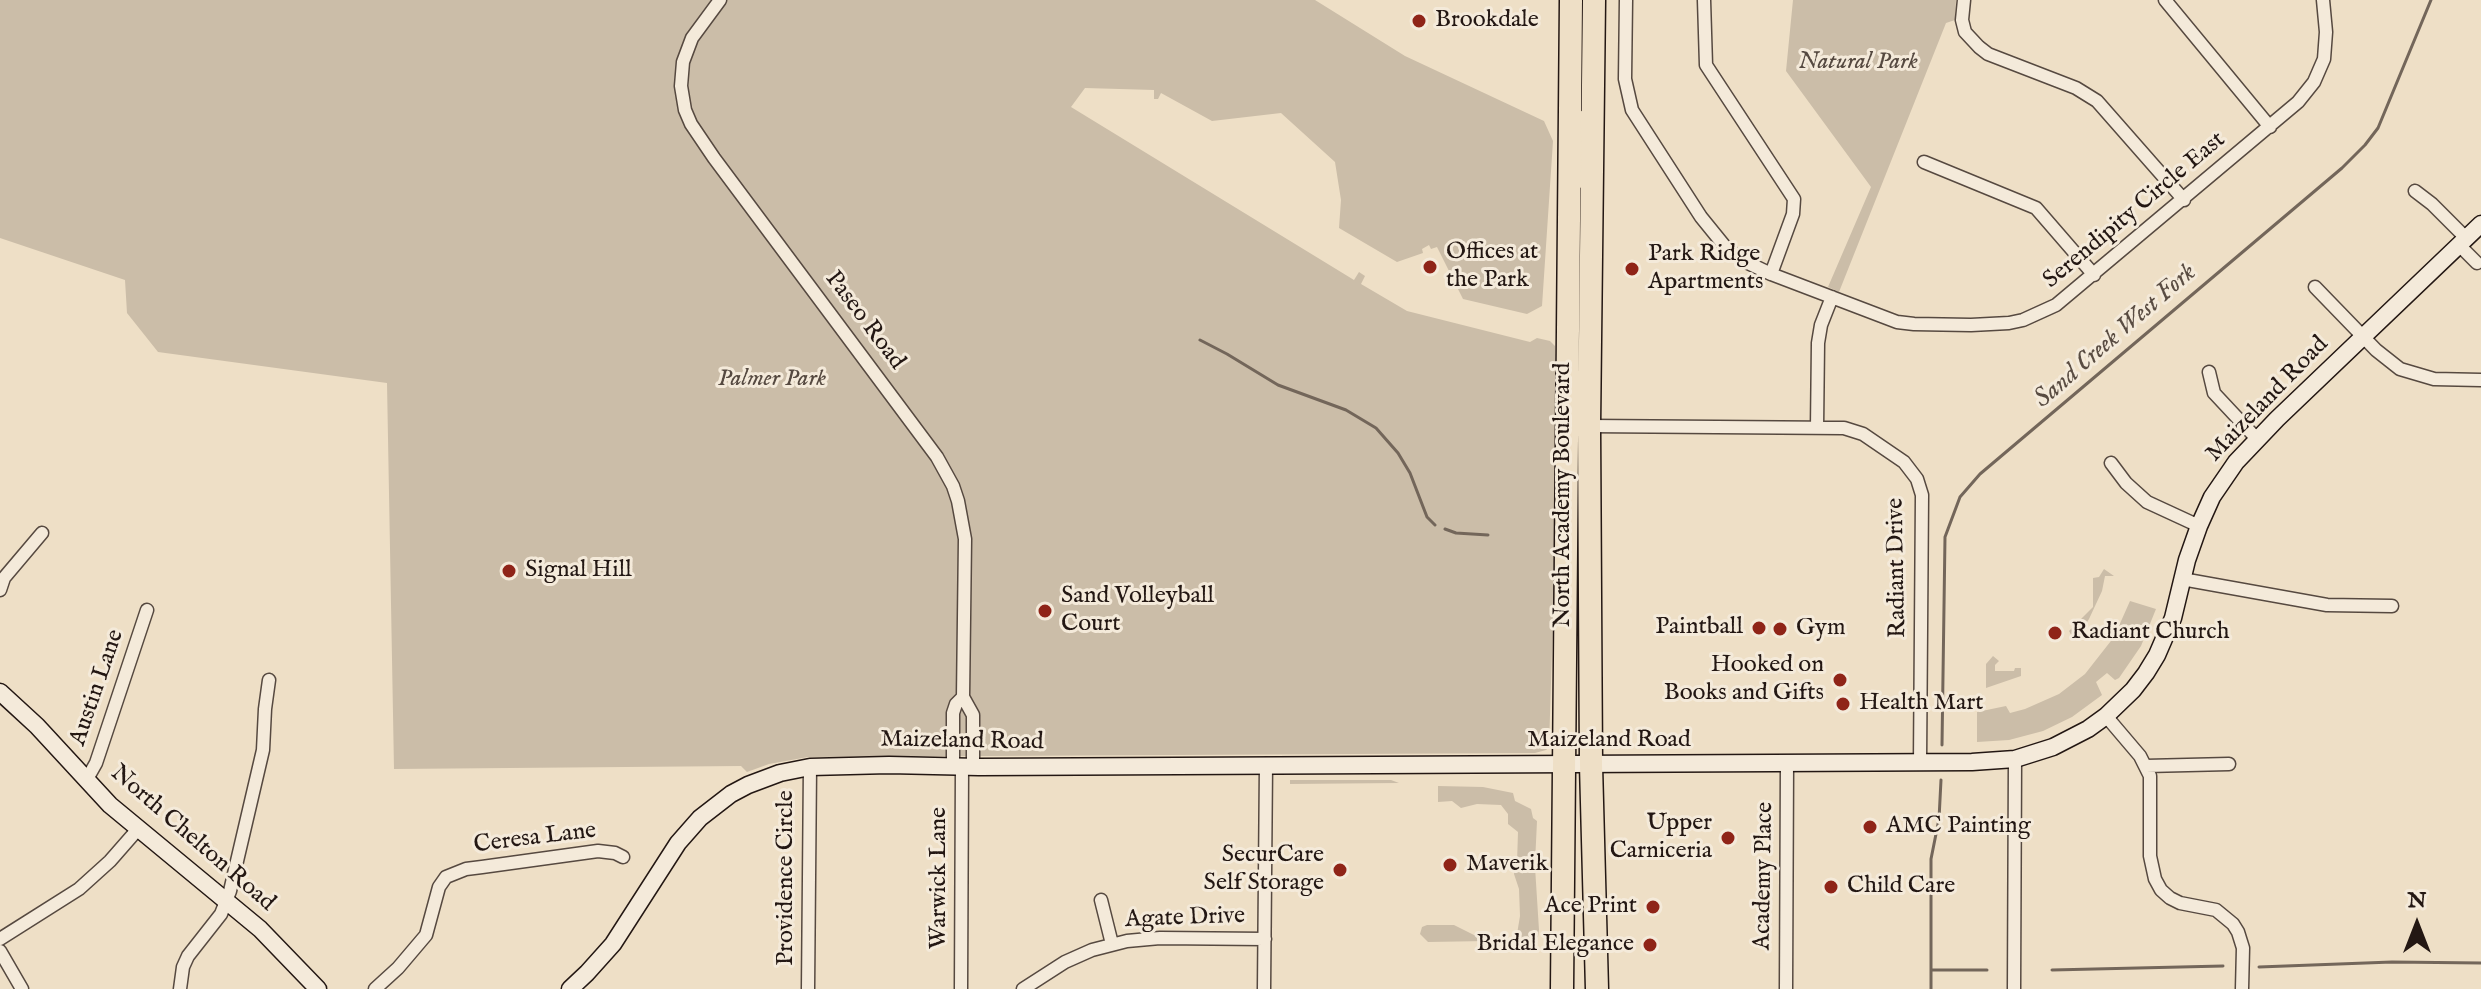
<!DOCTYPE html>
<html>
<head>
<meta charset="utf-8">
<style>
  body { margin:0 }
  #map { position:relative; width:2481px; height:989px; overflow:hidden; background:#eedfc6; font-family:"IM FELL English",serif }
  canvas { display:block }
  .north { position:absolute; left:2377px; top:885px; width:80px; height:80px; -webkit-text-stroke:6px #f4eada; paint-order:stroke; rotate:0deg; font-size:22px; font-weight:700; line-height:32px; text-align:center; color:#231713 }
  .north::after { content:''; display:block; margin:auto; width:28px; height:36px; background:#231713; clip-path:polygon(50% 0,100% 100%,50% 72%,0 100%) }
</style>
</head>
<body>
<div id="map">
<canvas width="2481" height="989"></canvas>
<div class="north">N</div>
</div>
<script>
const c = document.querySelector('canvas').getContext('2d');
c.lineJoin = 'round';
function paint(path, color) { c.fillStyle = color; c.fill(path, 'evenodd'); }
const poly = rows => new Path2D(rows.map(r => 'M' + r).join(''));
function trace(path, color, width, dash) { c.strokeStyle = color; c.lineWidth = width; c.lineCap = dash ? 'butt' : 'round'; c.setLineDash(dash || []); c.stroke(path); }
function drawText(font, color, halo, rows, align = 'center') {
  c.font = font + ' "IM FELL English",serif'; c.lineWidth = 6; c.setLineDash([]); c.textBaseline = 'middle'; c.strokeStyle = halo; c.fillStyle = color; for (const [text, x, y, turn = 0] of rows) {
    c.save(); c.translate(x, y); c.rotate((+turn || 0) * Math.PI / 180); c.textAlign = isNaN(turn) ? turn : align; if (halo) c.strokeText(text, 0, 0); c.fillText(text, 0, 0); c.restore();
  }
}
paint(poly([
  [0,0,1315,0,1405,56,1544,121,1553,141,1542,306,1527,314,1463,299,1437,247,1431,249,1429,245,1422,249,1423,253,1397,262,1339,228,1341,200,1335,162,1281,113,1212,121,1161,93,1158,99,1154,99,1154,90,1085,88,1071,107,1354,280,1359,272,1365,276,1361,284,1407,311,1530,342,1537,338,1550,341,1555,346,1556,522,1549,747,1546,750,1535,753,808,757,769,764,747,772,741,766,394,769,387,383,158,352,127,313,125,280,0,238],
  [1793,0,1956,0,1955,20,1946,23,1839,292,1828,287,1871,187,1786,71],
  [2104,569,2114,576,2105,576,2102,591,2089,619,2076,639,2073,638,2069,631,2093,607,2093,578,2099,577],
  [2130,601,2156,609,2141,646,2119,678,2115,680,2107,673,2096,682,2102,695,2072,717,2043,731,2009,740,1977,742,1977,712,2006,706,2010,713,2025,709,2059,694,2085,674,2114,637],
  [1993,656,1999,661,1995,665,1995,671,2014,671,2015,668,2021,668,2021,676,1986,688,1986,664],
  [1290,780,1391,780,1399,783,1290,784],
  [1438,786,1483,787,1513,793,1515,801,1531,809,1533,818,1537,821,1535,863,1517,863,1518,832,1508,824,1508,814,1501,805,1477,804,1461,808,1452,801,1438,802],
  [1515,866,1535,867,1539,930,1538,937,1529,941,1522,941,1517,934,1520,916,1519,889,1514,874],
  [1427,925,1454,925,1474,935,1487,936,1489,939,1487,941,1428,942,1420,934,1422,927]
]), '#cbbda8');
trace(poly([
  [1200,340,1227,354,1278,385,1346,410,1376,428,1398,453,1410,473,1427,517,1435,525],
  [1445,529,1456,533,1488,535],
  [1942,745,1945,537,1960,497,1980,474,2342,168,2365,145,2378,128,2431,0],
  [2259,967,2392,962,2481,963],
  [1931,970,1987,970],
  [2052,970,2223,966],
  [1931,989,1931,859,1939,819,1941,780]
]), '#73665a', 3);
const street = poly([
  [720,0,692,38,683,62,681,86,685,110,691,124,714,158,937,457,953,486,958,501,965,539,963,697,973,715,973,767],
  [1626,0,1625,79,1632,110,1701,217,1727,249,1748,263,1771,274,1897,322,1914,324,1971,325,2009,323,2023,320,2056,305,2298,102,2314,82,2324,59,2326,32,2323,0],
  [1704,0,1706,65,1794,199,1793,214,1771,274],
  [1964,0,1962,20,1965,32,1979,47,1988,54,2076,88,2097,101,2184,200],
  [2165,0,2270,127],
  [1924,162,2036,208,2094,275],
  [2415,191,2432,204,2466,238],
  [2459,245,2477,263],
  [2315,287,2376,350,2400,369,2434,379,2481,380],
  [2209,372,2214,393,2257,439],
  [1589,426,1844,428,1863,434,1904,462,1917,479,1922,495,1920,762],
  [1817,428,1818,343,1821,325,1832,297],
  [2111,463,2126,483,2147,502,2199,526],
  [2182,579,2327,605,2392,606],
  [0,590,4,578,42,533],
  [2106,716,2140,756,2150,776,2150,856,2155,879,2161,890,2170,898,2180,903,2216,910,2233,924,2238,932,2243,948,2242,989],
  [2146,766,2229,764],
  [953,767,953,713,956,704,963,697],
  [87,779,96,763,147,610],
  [1101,900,1112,944],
  [0,939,79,889,110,861,138,829],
  [0,951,22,989],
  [180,989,183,967,188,956,221,914,230,891,263,750,265,709,269,680],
  [375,989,398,968,426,935,439,887,446,877,466,869,482,867,598,851,615,853,623,857],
  [808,989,810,767],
  [961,989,962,767],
  [1023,989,1065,962,1092,950,1127,941,1160,938,1265,939],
  [1264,989,1266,764],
  [1786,989,1787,763],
  [2014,989,2015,759]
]);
const secondary = poly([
  [0,692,37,726,110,805,260,929,318,989],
  [570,989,587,973,613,944,678,843,700,818,731,794,748,785,780,773,810,767,889,765,979,767,1972,762,2015,759,2053,747,2088,729,2106,716,2133,690,2146,673,2157,655,2173,618,2187,560,2199,526,2212,497,2236,462,2277,419,2481,224]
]);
const primary = poly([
  [1582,120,1582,179]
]);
const highway = poly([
  [1594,0,1589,426,1591,765,1597,989],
  [1562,989,1571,0]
]);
trace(street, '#564940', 15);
trace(secondary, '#231713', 19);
trace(primary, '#231713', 21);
trace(highway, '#231713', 25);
trace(street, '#f4eada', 12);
trace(secondary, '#f4eada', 16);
trace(primary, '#eedfc6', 18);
trace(highway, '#eedfc6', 22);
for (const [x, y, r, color] of [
  [1419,21,8,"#8f2418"],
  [1430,267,8,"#8f2418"],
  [1632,269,8,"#8f2418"],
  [509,571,8,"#8f2418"],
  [1045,611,8,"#8f2418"],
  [1759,628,8,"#8f2418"],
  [1780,629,8,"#8f2418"],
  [2055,633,8,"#8f2418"],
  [1840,680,8,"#8f2418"],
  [1843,704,8,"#8f2418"],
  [1870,827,8,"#8f2418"],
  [1728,838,8,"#8f2418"],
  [1450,865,8,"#8f2418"],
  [1340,870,8,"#8f2418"],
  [1831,887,8,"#8f2418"],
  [1653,907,8,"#8f2418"],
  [1650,945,8,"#8f2418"]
]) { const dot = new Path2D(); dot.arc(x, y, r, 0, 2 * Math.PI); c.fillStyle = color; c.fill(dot); trace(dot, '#f4eada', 3); }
drawText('24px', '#231713', '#f4eada', [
  ["Brookdale",1435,21],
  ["Offices at",1446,253],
  ["the Park",1446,281],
  ["Park Ridge",1648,255],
  ["Apartments",1648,283],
  ["Signal Hill",525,571],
  ["Sand Volleyball",1061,597],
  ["Court",1061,625],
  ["Paintball",1743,628,"right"],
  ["Gym",1796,629],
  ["Radiant Church",2071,633],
  ["Hooked on",1824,666,"right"],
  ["Books and Gifts",1824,694,"right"],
  ["Health Mart",1859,704],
  ["Upper",1712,824,"right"],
  ["Carniceria",1712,852,"right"],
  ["AMC Painting",1886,827],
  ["SecurCare",1324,856,"right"],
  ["Self Storage",1324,884,"right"],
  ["Maverik",1466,865],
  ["Child Care",1847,887],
  ["Ace Print",1637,907,"right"],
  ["Bridal Elegance",1634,945,"right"]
], 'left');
drawText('italic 24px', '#554940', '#f4eada', [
  ["Natural Park",1858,63],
  ["Palmer Park",772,380]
]);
drawText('24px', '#231713', '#f4eada', [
  ["Serendipity Circle East",2135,211,-40],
  ["Paseo Road",864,321,53],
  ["Maizeland Road",2268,400,-46],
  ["North Academy Boulevard",1564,495,-90],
  ["Radiant Drive",1898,568,-91],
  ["Austin Lane",98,688,-71],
  ["Maizeland Road",1609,741],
  ["Maizeland Road",962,742,1],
  ["North Chelton Road",192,839,41],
  ["Ceresa Lane",535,839,-7],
  ["Academy Place",1765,876,-89],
  ["Providence Circle",787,878,-90],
  ["Warwick Lane",940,878,-90],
  ["Agate Drive",1185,919,-2]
]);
drawText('italic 26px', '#594c42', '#f4eada', [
  ["Sand Creek West Fork",2116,337,-41]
]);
</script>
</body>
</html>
